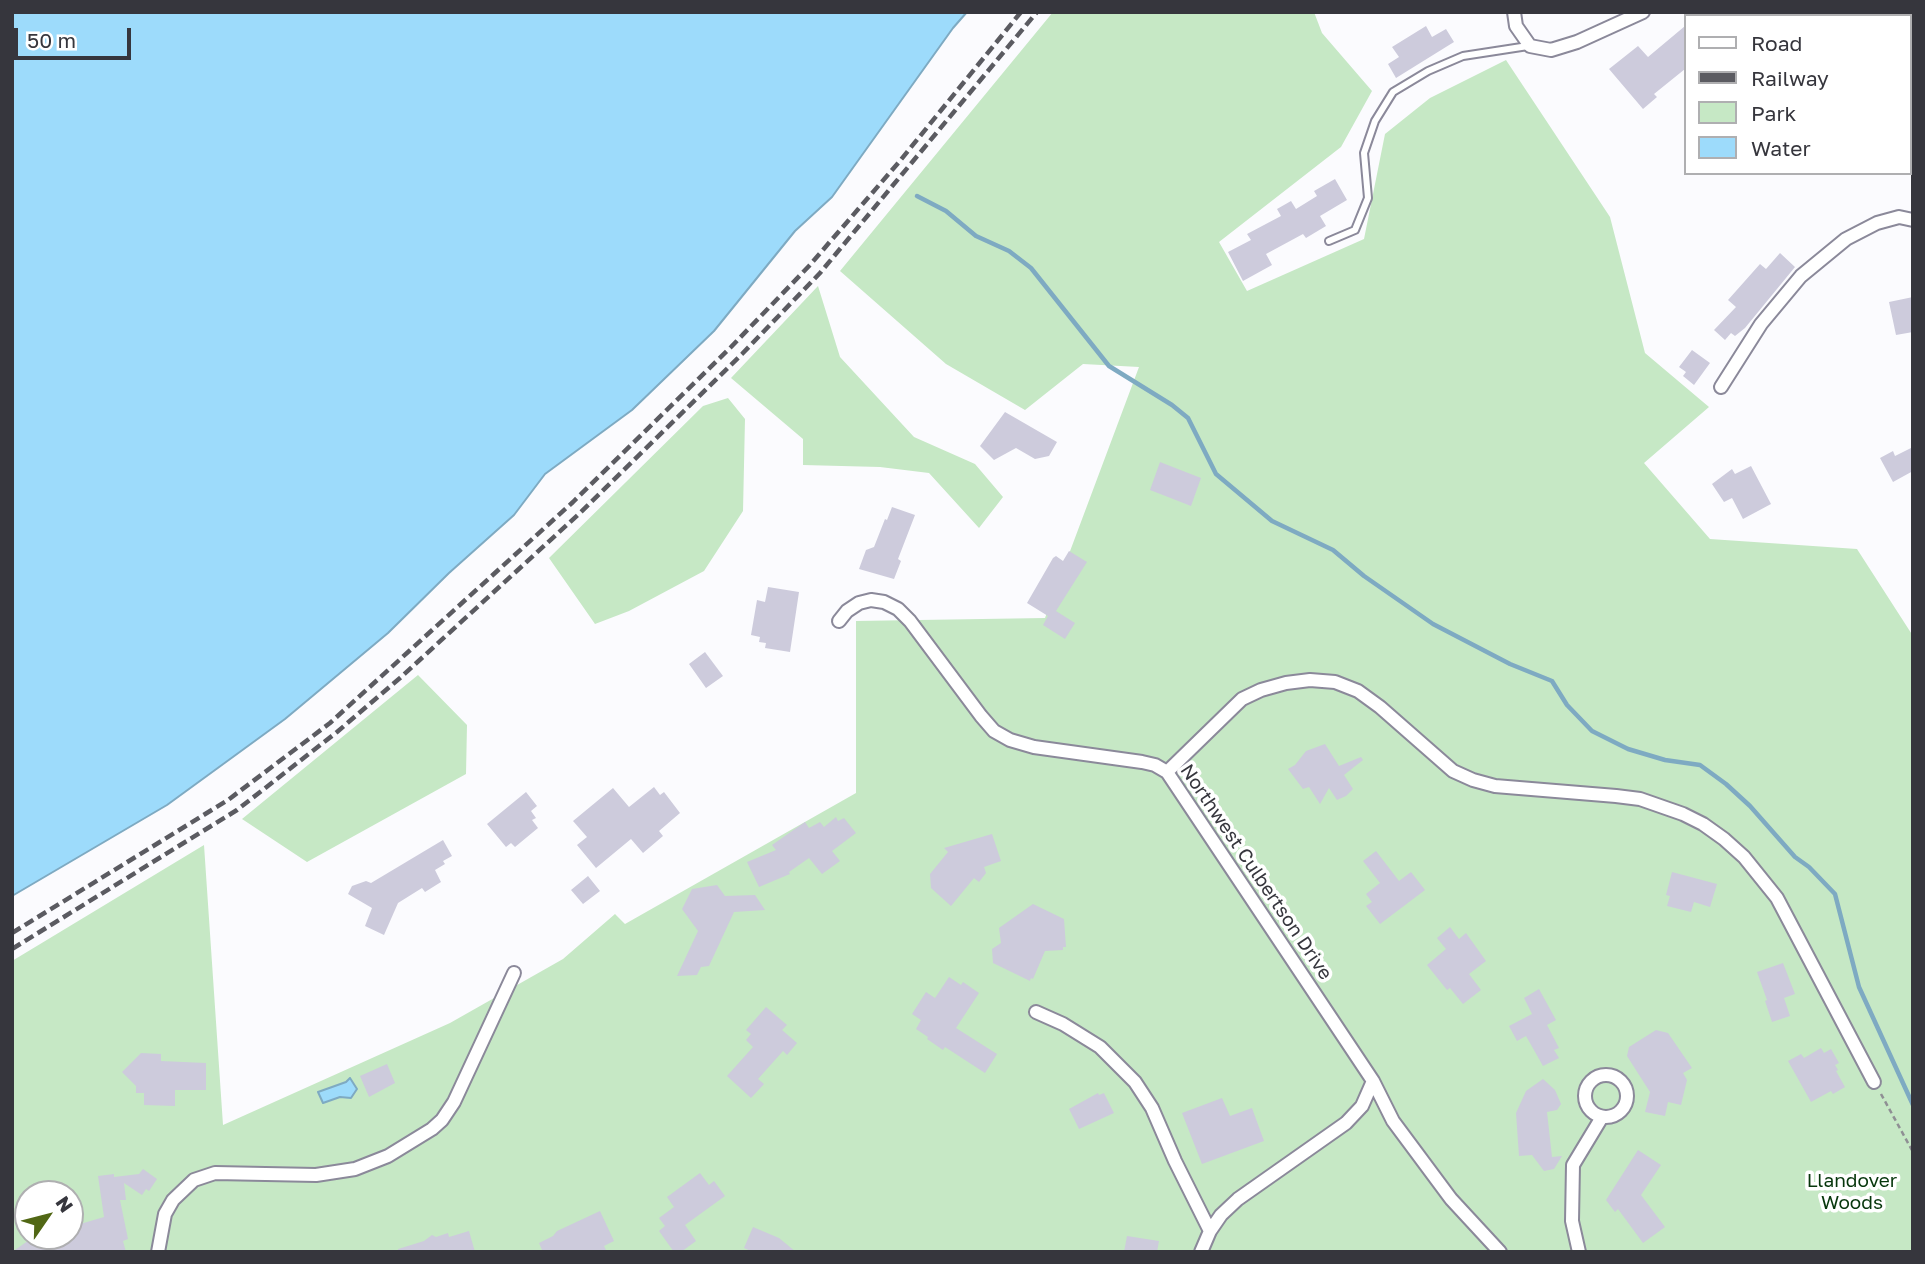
<!DOCTYPE html>
<html>
<head>
<meta charset="utf-8">
<style>
  body { margin:0 }
  #map { position:relative; width:1925px; height:1264px; overflow:hidden; background:#fbfbfe; font-family:"Golos Text",sans-serif }
  canvas { display:block }
  .frame { position:absolute; inset:0; border:14px solid #36363d; pointer-events:none }
  .legend { position:absolute; left:1684px; top:14px; width:228px; height:161px; box-sizing:border-box; background:#fff; border:2px solid #afafb1; margin:0; padding:9px 12px; list-style:none; font-size:21px; color:#36363d }
  .legend li { display:flex; align-items:center; gap:14px; height:35px }
  .legend b { width:35px; border:2px solid #afafb1 }
  .north { position:absolute; left:14px; top:1180px; width:70px; height:70px; box-sizing:border-box; background:#fff; border:2px solid #afafb1; border-radius:50%; rotate:55deg; font-size:19px; font-weight:700; line-height:28px; text-align:center; color:#36363d }
  .north::after { content:''; display:block; margin:auto; width:24px; height:32px; background:#516715; clip-path:polygon(50% 0,100% 100%,50% 72%,0 100%) }
  .scale { position:absolute; left:14px; top:28px; width:117px; height:32px; box-sizing:border-box; border:4px solid #36363d; border-top:0; padding-left:9px; font-size:21px; line-height:24px; white-space:nowrap; color:#36363d; -webkit-text-stroke:5px #fff; paint-order:stroke }
</style>
</head>
<body>
<div id="map">
<canvas width="1925" height="1264"></canvas>
<div class="frame"></div>
<ul class="legend">
<li><b style="height:9px;background:#fff"></b>Road</li>
<li><b style="height:9px;background:#5b5b61"></b>Railway</li>
<li><b style="height:19px;background:#c6e8c5"></b>Park</li>
<li><b style="height:19px;background:#9ddbfb"></b>Water</li>
</ul>
<div class="north">N</div>
<div class="scale">50 m</div>
</div>
<script>
const c = document.querySelector('canvas').getContext('2d');
c.lineJoin = 'round';
function paint(path, color) { c.fillStyle = color; c.fill(path, 'evenodd'); }
const poly = rows => new Path2D(rows.map(r => 'M' + r).join(''));
function trace(path, color, width, dash) { c.strokeStyle = color; c.lineWidth = width; c.lineCap = dash ? 'butt' : 'round'; c.setLineDash(dash || []); c.stroke(path); }
function drawText(font, color, halo, rows, align = 'center') {
  c.font = font + ' "Golos Text",sans-serif'; c.lineWidth = 7; c.setLineDash([]); c.textBaseline = 'middle'; c.strokeStyle = halo; c.fillStyle = color; for (const [text, x, y, turn = 0] of rows) {
    c.save(); c.translate(x, y); c.rotate((+turn || 0) * Math.PI / 180); c.textAlign = isNaN(turn) ? turn : align; if (halo) c.strokeText(text, 0, 0); c.fillText(text, 0, 0); c.restore();
  }
}
paint(poly([
  [1053,12,1314,12,1322,33,1372,91,1341,147,1219,242,1247,291,1364,239,1385,134,1430,98,1506,60,1610,217,1645,353,1709,407,1644,463,1710,539,1857,549,1913,636,1913,1252,12,1252,12,961,204,845,223,1125,450,1023,563,959,615,914,625,924,856,793,856,621,1045,618,1139,367,1083,364,1025,410,946,364,840,271],
  [28,1194,70,1194,70,1236,28,1236],
  [818,286,840,357,914,437,975,464,1003,497,979,528,929,473,880,467,803,465,803,439,731,378],
  [728,398,745,419,743,511,704,571,629,611,595,624,549,558,703,406],
  [418,675,467,725,466,774,307,862,242,819]
]), '#c6e8c5');
const water = poly([
  [12,12,967,12,953,28,832,197,795,231,714,331,632,410,545,474,514,515,449,573,388,633,285,719,167,805,12,896,12,12],
  [350,1078,357,1089,351,1098,340,1097,323,1103,318,1092,346,1082,350,1078]
]);
paint(water, '#9ddbfb');
trace(water, '#7eaac2', 2);
trace(poly([
  [917,196,946,211,976,236,1009,251,1031,268,1109,366,1172,405,1188,418,1216,474,1272,521,1333,550,1364,576,1433,624,1510,664,1552,681,1567,705,1592,731,1628,749,1665,760,1700,765,1726,784,1750,806,1795,857,1809,867,1835,894,1859,987,1913,1105]
]), '#7eaac2', 4.5);
paint(poly([
  [1426,26,1432,37,1446,29,1454,42,1396,78,1388,64,1399,57,1392,47],
  [1685,26,1685,69,1654,94,1657,97,1643,109,1609,69,1638,46,1648,57],
  [1335,179,1347,200,1320,216,1326,226,1306,238,1303,234,1266,254,1272,265,1243,281,1228,252,1251,240,1247,234,1281,216,1277,209,1291,201,1296,209,1317,196,1314,191],
  [1780,253,1795,267,1745,328,1735,336,1731,333,1725,340,1714,330,1736,307,1728,300,1760,264,1766,269],
  [1913,297,1913,332,1896,335,1889,302],
  [1692,350,1710,363,1694,385,1683,376,1686,372,1679,367],
  [1005,412,1057,442,1049,456,1035,459,1016,448,994,460,980,446],
  [1913,447,1913,471,1893,482,1880,458,1893,451,1895,456],
  [1160,462,1201,478,1191,506,1150,490],
  [1751,466,1771,504,1743,519,1732,498,1724,502,1712,484,1732,469,1735,474],
  [892,507,915,515,898,559,901,561,894,579,859,569,866,550,874,547,885,519,887,520],
  [1069,551,1087,562,1056,611,1075,623,1065,639,1043,625,1048,616,1027,603,1053,558,1056,556,1063,561],
  [768,587,799,592,790,652,765,648,766,643,759,642,760,637,751,635,757,600,765,602],
  [705,652,723,676,706,688,689,664],
  [1325,744,1339,766,1361,757,1363,760,1344,775,1353,789,1346,796,1337,800,1329,788,1320,804,1309,787,1303,789,1288,769,1295,765,1306,751],
  [654,787,660,795,664,792,680,813,659,831,663,836,643,853,631,839,596,868,577,845,587,837,573,821,613,788,629,807],
  [526,792,537,806,531,811,536,818,532,820,538,828,515,847,511,843,506,847,487,824],
  [836,817,838,821,844,818,856,833,832,851,840,861,822,874,809,858,789,872,790,874,759,887,747,862,776,850,772,845,805,822,809,828,820,822,824,827],
  [992,834,1001,861,984,867,986,873,979,882,974,878,951,906,931,888,930,874,948,852,944,848],
  [443,840,452,856,443,861,445,864,435,870,441,882,425,892,422,888,398,903,384,935,365,926,372,908,348,894,352,886,366,881,371,883],
  [1376,851,1399,881,1411,872,1425,890,1380,924,1366,906,1372,902,1366,894,1380,883,1363,861],
  [1672,872,1717,884,1710,907,1694,902,1691,912,1667,906,1670,896,1666,895],
  [588,876,600,891,583,904,571,890],
  [717,885,725,896,755,895,765,910,734,912,709,966,701,967,697,975,677,976,698,931,682,909,692,889],
  [1033,904,1064,919,1066,947,1063,947,1063,950,1045,951,1033,979,1031,978,1030,981,993,963,992,949,1001,943,999,928],
  [1450,927,1459,939,1466,933,1486,961,1469,974,1481,990,1463,1004,1450,988,1447,990,1427,965,1446,949,1437,938],
  [1783,963,1795,994,1784,998,1790,1016,1772,1022,1765,1001,1767,1000,1757,972],
  [949,977,961,985,963,982,979,993,956,1028,997,1054,985,1073,945,1047,943,1050,927,1039,928,1037,916,1029,921,1020,912,1014,926,992,935,998],
  [1539,989,1556,1020,1547,1025,1559,1048,1554,1050,1559,1058,1543,1066,1526,1036,1517,1041,1509,1026,1532,1014,1524,998],
  [766,1007,787,1025,782,1030,797,1043,787,1055,783,1051,758,1079,764,1084,751,1098,727,1076,753,1047,746,1040,751,1034,746,1030],
  [1656,1030,1668,1033,1692,1068,1683,1073,1687,1080,1681,1105,1668,1102,1665,1116,1645,1112,1650,1092,1627,1056,1629,1047],
  [1821,1048,1824,1053,1831,1049,1839,1063,1835,1065,1838,1070,1836,1071,1845,1087,1833,1094,1831,1091,1811,1102,1788,1061,1801,1054,1804,1058],
  [141,1053,161,1054,161,1061,206,1063,206,1090,175,1090,175,1106,144,1105,144,1093,136,1093,136,1086,122,1072],
  [387,1064,395,1083,369,1097,360,1076],
  [1543,1079,1555,1090,1561,1104,1557,1110,1547,1112,1552,1157,1562,1156,1554,1169,1544,1171,1532,1155,1519,1156,1516,1113,1526,1091],
  [1098,1093,1099,1095,1104,1093,1114,1113,1079,1129,1069,1109],
  [1222,1098,1230,1116,1252,1108,1264,1141,1202,1164,1182,1113],
  [1638,1150,1661,1165,1641,1195,1665,1227,1643,1243,1618,1209,1615,1212,1606,1200],
  [143,1169,157,1179,149,1191,146,1189,142,1195,124,1183,126,1200,120,1200,128,1239,123,1241,126,1252,12,1252,35,1236,43,1243,55,1236,70,1236,70,1227,104,1217,98,1176,114,1174,114,1177,139,1174],
  [700,1173,709,1185,714,1181,725,1196,685,1225,696,1241,681,1252,674,1252,659,1231,665,1226,659,1218,674,1207,667,1197],
  [600,1211,614,1241,604,1246,607,1252,543,1252,539,1243,553,1236,557,1231],
  [753,1227,779,1238,796,1252,753,1252,744,1248],
  [469,1231,475,1252,398,1252,398,1249,424,1241,432,1235,436,1237,448,1233,449,1237],
  [1127,1236,1159,1241,1157,1252,1124,1252]
]), '#cdcbdc');
const lane = poly([
  [1909,90,1913,92],
  [1909,133,1913,131],
  [1329,241,1355,230,1368,198,1364,153,1375,121,1393,92,1428,71,1463,56,1528,46]
]);
const street = poly([
  [1514,12,1516,26,1530,46,1551,50,1577,42,1643,12],
  [1721,387,1761,324,1801,276,1846,239,1877,223,1899,217,1913,220],
  [839,621,847,611,859,603,871,600,884,602,898,609,910,621,981,716,994,731,1010,740,1034,747,1142,762,1155,765,1167,772,1373,1081,1393,1121,1451,1199,1500,1252],
  [1167,772,1242,699,1261,690,1286,683,1310,680,1335,682,1358,691,1380,707,1453,771,1473,780,1495,786,1616,796,1640,799,1683,814,1703,824,1724,839,1744,857,1777,898,1874,1082],
  [1036,1012,1063,1024,1100,1047,1135,1082,1152,1108,1175,1161,1210,1231,1201,1252],
  '1585 1096a21 21 0 1 1 42 0a21 21 0 1 1-42 0Z',
  [1210,1231,1221,1215,1238,1199,1346,1123,1362,1106,1373,1081],
  [158,1252,165,1214,173,1200,194,1180,215,1173,316,1175,355,1169,388,1156,432,1129,442,1120,454,1102,514,973],
  [1579,1252,1572,1221,1573,1165,1602,1117]
]);
trace(lane, '#8b899a', 10);
trace(street, '#8b899a', 16);
trace(poly([
  [1881,1094,1913,1152]
]), '#8f8f94', 2.5, [5, 3.5]);
trace(lane, '#fff', 6);
trace(street, '#fff', 12);
trace(poly([
  [12,933,228,800,330,723,573,502,731,347,809,266,899,162,1021,12],
  [12,949,237,810,337,732,400,678,581,512,742,354,820,273,1037,12]
]), '#5b5b61', 4.5, [10, 5]);
drawText('19px', '#36363d', '#fff', [
  ["Northwest Culbertson Drive",1256,872,56]
]);
drawText('19px', '#07370c', '#fff', [
  ["Llandover",1852,1181],
  ["Woods",1852,1203]
]);
</script>
</body>
</html>
